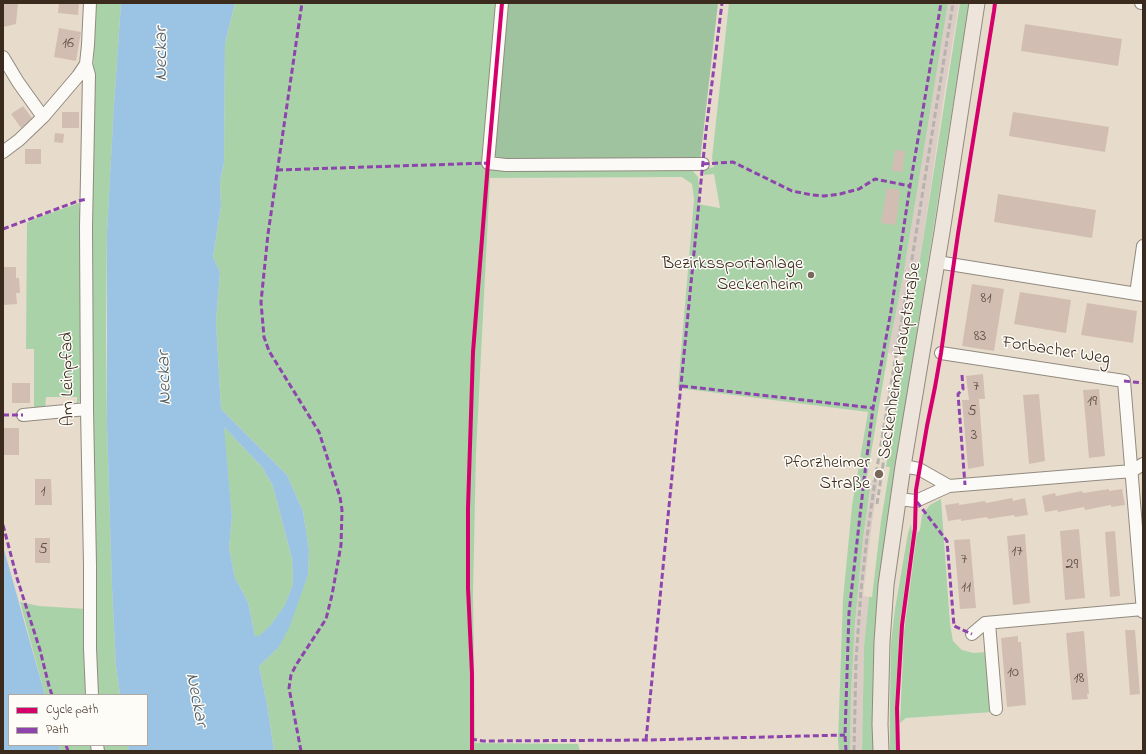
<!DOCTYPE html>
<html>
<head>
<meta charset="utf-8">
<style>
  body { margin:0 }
  #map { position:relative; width:1146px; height:754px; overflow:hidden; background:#e7dccc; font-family:"Indie Flower",sans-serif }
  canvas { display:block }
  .frame { position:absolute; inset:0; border:4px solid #3b2a1e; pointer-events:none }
  .legend { position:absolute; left:8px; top:694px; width:140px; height:52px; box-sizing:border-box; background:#fdfcf7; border:1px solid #afa8a0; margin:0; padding:5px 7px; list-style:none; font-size:12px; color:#3b2a1e }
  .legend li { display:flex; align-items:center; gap:8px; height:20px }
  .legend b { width:20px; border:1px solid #afa8a0 }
</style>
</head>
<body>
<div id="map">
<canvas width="1146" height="754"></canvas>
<div class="frame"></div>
<ul class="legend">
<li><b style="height:5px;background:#d6006c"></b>Cycle path</li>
<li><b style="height:5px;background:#8e44ad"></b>Path</li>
</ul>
</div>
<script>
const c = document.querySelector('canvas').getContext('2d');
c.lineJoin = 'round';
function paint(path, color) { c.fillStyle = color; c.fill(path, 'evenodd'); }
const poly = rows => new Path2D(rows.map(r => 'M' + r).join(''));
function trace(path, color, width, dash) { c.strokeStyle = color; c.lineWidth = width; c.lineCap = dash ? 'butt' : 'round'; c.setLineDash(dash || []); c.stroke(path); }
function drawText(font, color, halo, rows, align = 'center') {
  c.font = font + ' "Indie Flower",sans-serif'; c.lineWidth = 3; c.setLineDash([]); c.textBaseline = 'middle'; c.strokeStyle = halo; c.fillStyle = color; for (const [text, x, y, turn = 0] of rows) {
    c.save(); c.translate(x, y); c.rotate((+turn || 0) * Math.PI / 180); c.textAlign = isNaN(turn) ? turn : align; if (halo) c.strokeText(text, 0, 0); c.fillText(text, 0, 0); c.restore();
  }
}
paint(poly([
  [948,3,959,3,944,95,922,247,903,356,888,353,904,271],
  [872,480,878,481,870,538,863,596,869,597,864,646,862,751,850,751,851,696,855,623,863,539]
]), '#dbccc5');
paint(poly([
  [95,3,121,3,114,104,107,231,106,335,107,426,112,587,116,666,120,695,95,695,90,204],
  [235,3,505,3,490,168,682,167,692,170,698,177,699,186,698,204,720,208,714,174,704,175,704,169,714,167,712,158,729,3,948,3,904,271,888,353,866,483,871,483,863,539,855,623,851,696,850,751,839,751,838,740,843,599,852,506,868,412,678,388,694,199,692,184,682,177,490,178,476,453,473,593,475,743,578,744,580,751,274,751,267,704,259,666,278,648,308,575,309,550,303,511,287,475,221,409,216,321,220,272,213,257,221,206,220,181,224,163,225,44],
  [960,3,969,3,887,522,880,575,875,638,874,751,862,751,864,646,869,597,872,597,881,521,890,467,886,467,897,396,922,247],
  [79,203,79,209,82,210,82,399,77,404,77,397,46,397,45,409,34,411,34,349,26,349,27,223,34,219],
  [223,426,262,467,273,486,292,559,293,584,285,606,270,626,260,636,255,636,248,602,235,578,229,548,232,517],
  [941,499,950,624,953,641,962,650,974,653,987,652,992,712,906,718,900,723,904,632,917,533,920,530,922,515,930,505],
  [911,524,912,533,900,623,895,706,896,751,890,751,890,703,891,643,895,609,908,533],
  [20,602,39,606,87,609,91,695,45,695],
  [59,745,95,745,97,751,60,751],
  [101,745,128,745,129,751,102,751]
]), '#aad2a9');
paint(poly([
  [505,3,718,3,700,161,500,161,495,156]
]), '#9ec39e');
paint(poly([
  [121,3,235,3,225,44,224,163,220,181,221,206,213,257,220,272,216,321,221,409,287,475,303,511,309,550,308,575,289,628,278,648,259,666,267,704,274,751,129,751,128,747,128,745,147,745,147,695,120,695,116,666,112,587,107,426,107,231,114,104],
  [224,427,262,467,273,486,292,559,293,584,285,605,270,626,259,636,255,636,248,602,235,578,229,548,232,517],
  [3,546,45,695,9,695,9,745,59,745,60,751,3,751]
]), '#9bc4e4');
paint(poly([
  [3,3,18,3,16,24,3,27],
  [59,3,79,3,78,15,58,13],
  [1025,24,1122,39,1118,66,1021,51],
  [59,28,81,32,76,61,54,57],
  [23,106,32,118,21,128,11,114],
  [62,112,79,112,79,128,62,128],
  [1013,112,1109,127,1105,152,1009,136],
  [55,133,64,134,63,143,54,142],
  [25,149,41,149,41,164,25,164],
  [895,150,905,151,902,172,892,171],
  [887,188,900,190,896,225,881,223],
  [998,194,1096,210,1092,238,994,222],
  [3,267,16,267,16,278,19,278,20,293,16,293,17,304,3,305],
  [972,284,1004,289,994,351,962,346],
  [1020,292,1071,300,1066,333,1014,324],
  [1087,303,1137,311,1133,343,1081,335],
  [983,374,985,399,979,399,984,466,968,469,962,400,969,400,966,376],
  [12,383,30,383,30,403,12,403],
  [1099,389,1105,456,1089,458,1083,390],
  [1039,394,1045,461,1029,464,1023,395],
  [3,428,19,428,19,455,3,455],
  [35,479,51,479,52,505,35,505],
  [1109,489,1109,491,1122,489,1125,505,1111,507,1111,505,1085,510,1084,507,1058,512,1057,510,1045,512,1042,496,1055,493,1056,496,1082,491,1083,493],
  [1012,498,1013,501,1025,498,1028,515,1015,517,1014,515,988,519,987,517,961,521,961,519,948,521,945,505,959,503,959,505,985,501,986,503],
  [1079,529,1085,598,1065,600,1060,531],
  [1115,531,1120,596,1110,597,1105,532],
  [1025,534,1030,603,1013,605,1007,536],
  [35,538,50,538,50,563,35,563],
  [970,539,976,608,960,609,954,540],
  [1125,630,1135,630,1140,694,1130,695],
  [1084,631,1089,694,1087,694,1088,699,1072,700,1066,633],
  [1018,636,1018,642,1021,642,1026,705,1007,707,1001,638]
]), '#d2bdb3');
const minor = poly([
  [502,3,488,163,506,165,703,164],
  [1141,3,1143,3],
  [3,57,18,82,43,117],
  [86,64,89,75,86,227,87,409,90,565,90,648,92,695],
  [3,152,19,140,43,117,78,76,86,64,88,45,90,3],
  [937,262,1143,295],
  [1136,294,1143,246],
  [941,353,1124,381,1143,612],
  [23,415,87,409],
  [903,466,919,469,949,486],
  [898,499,916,501,949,486,1132,471,1143,464],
  [989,623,996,709],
  [972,634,985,623,1143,609],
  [97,745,98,751]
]);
const major = poly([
  [881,751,880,724,882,642,886,585,903,466,942,232,977,3]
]);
trace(minor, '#928a7f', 14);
trace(major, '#928a7f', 17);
trace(minor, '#fbfaf7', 12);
trace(major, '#ede4db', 15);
trace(poly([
  [877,504,884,458],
  [854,751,856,661,861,590,867,537,876,474,911,265,953,3]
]), '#b6b2ae', 3, [6, 3]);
trace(poly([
  [703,164,733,162,792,191,812,195,824,196,840,194,859,189,875,179,910,186],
  [277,170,488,163,487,166],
  [3,229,78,201,87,199],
  [962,375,963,389,958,394,965,485],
  [1124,381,1143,383],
  [682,386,873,408],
  [3,415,23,415],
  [917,502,947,541,954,626,972,634],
  [3,525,17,578,40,650,49,686,52,695],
  [471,739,483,741,646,740,845,735],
  [646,740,706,131,722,3],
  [66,745,68,751],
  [301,751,289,688,291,675,296,665,326,619,332,595,341,545,342,510,340,497,319,432,269,351,264,337,261,302,268,234,302,3],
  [846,751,845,735,849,613,864,480,873,408,891,311,910,186,941,3]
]), '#8e44ad', 3, [6, 3]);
trace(poly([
  [472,751,472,674,468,588,468,508,473,352,488,163,502,3],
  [898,751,897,708,902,625,915,528,916,490,927,426,935,387,941,353,958,234,994,11,995,3]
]), '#d6006c', 4);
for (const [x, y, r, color] of [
  [811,275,4,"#77685b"],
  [879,474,5,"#77685b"]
]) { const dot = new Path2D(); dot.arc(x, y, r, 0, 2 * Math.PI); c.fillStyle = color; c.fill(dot); trace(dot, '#fdfcf7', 1.5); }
drawText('16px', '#614f43', null, [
  ["16",68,44],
  ["81",986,299],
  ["83",980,337],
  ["7",976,387],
  ["19",1092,402],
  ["5",972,412],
  ["3",974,436],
  ["1",43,492],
  ["5",43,550],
  ["17",1017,552],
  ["7",964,560],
  ["29",1072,565],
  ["11",966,588],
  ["10",1013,673],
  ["18",1079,679]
]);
drawText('18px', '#3b2a1e', '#fdfcf7', [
  ["Bezirkssportanlage",803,265],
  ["Seckenheim",803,286],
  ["Pforzheimer",870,464],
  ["Straße",870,485]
], 'right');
drawText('18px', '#3b2a1e', '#fdfcf7', [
  ["Forbacher Weg",1056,352,9],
  ["Seckenheimer Hauptstraße",901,361,-81],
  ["Am Leinpfad",69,379,-91]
]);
drawText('italic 19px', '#515c67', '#fdfcf7', [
  ["Neckar",163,54,-90],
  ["Neckar",166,378,-92],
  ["Neckar",195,700,79]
]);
</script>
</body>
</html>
